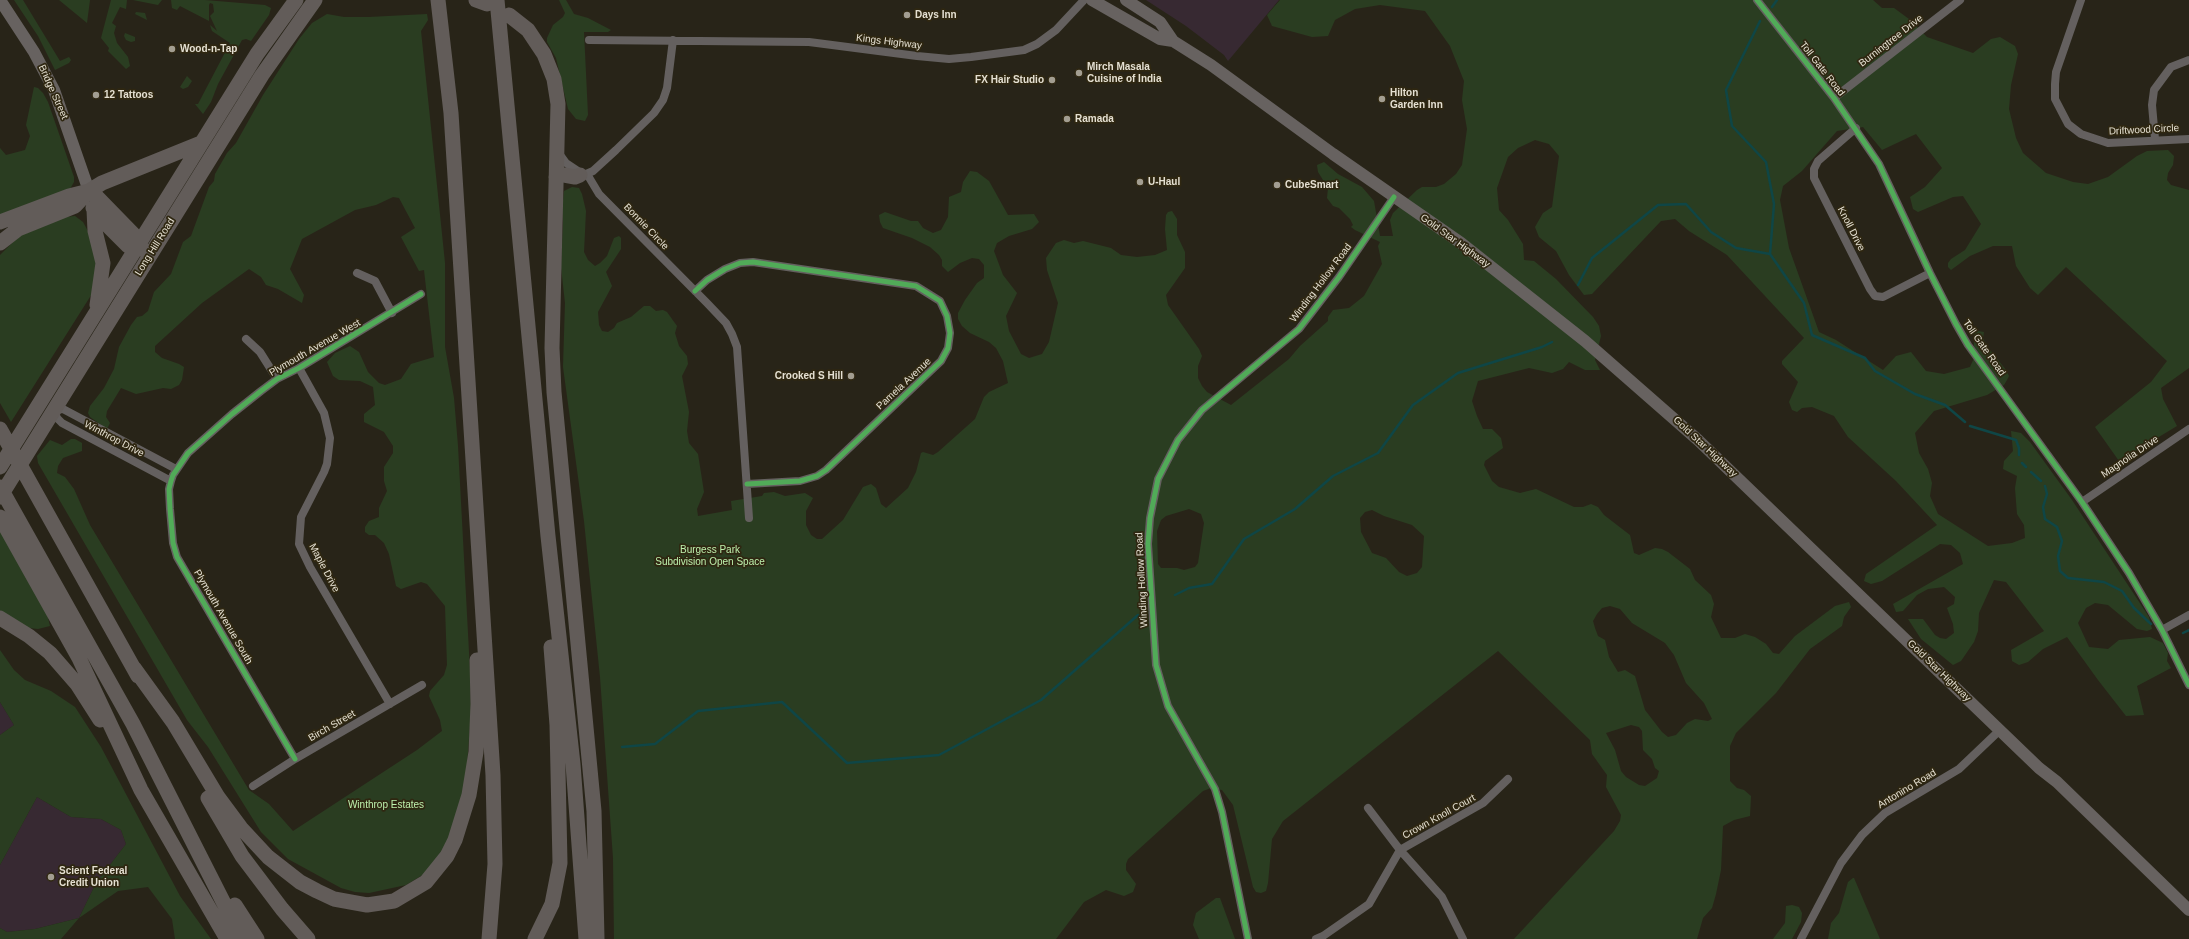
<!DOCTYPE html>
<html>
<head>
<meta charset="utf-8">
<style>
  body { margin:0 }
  canvas { display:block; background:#282418 }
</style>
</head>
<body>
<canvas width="2189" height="939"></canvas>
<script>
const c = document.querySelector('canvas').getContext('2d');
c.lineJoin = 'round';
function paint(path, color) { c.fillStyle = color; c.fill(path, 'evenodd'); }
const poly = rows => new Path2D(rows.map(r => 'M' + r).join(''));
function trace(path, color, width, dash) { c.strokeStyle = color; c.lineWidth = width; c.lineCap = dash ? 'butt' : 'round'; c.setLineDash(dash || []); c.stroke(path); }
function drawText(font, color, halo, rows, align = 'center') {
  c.font = font + ' Arial,sans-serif'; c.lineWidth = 3.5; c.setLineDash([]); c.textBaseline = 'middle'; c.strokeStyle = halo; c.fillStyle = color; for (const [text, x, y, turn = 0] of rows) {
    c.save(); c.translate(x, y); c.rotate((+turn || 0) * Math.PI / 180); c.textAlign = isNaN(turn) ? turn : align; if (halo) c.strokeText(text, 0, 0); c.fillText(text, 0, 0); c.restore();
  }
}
paint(poly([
  [1146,0,1279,0,1228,61,1224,55,1186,26],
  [0,702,14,725,0,735],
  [37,797,71,817,101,819,121,830,126,844,96,883,79,918,35,929,7,932,0,928,0,865]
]), '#372932');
paint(poly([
  [14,0,23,0,60,61,69,57,71,60,69,63,55,70,38,36],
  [59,0,90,0,87,23],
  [111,0,127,0,126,9,120,7,112,23,116,26,114,33,117,43,128,57,130,66,126,69,108,51,109,48,101,38],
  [133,0,162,0,158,5],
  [171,0,205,0,265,5,271,8,269,15,251,41,246,39,242,40,218,84,211,102,203,114,195,104,198,104,230,43,212,31,210,25,217,31,210,16,214,12,213,4,210,3,209,5,209,21,180,6,177,10,172,8],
  [559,0,566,0,574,14,588,18,611,30,608,32,584,32,588,115,585,121,576,119,568,109,556,58,547,42,547,38,553,25,563,17,565,13],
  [1280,0,1873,0,1882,8,1894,8,1909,19,1927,37,1973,53,1991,39,2000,37,2015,46,2018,54,2011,85,2009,109,2016,138,2023,153,2046,173,2073,182,2088,184,2108,177,2137,156,2147,151,2168,150,2174,156,2173,165,2168,173,2167,180,2171,185,2189,190,2189,368,2161,388,2163,399,2177,426,2119,461,2095,427,2151,382,2167,361,2066,267,2038,295,2030,288,2016,266,2012,246,1993,246,1970,256,1951,270,1948,267,1948,263,1951,259,1965,250,1981,224,1963,196,1953,197,1918,212,1913,209,1910,197,1925,187,1942,168,1916,134,1882,150,1863,127,1837,131,1802,171,1783,186,1780,200,1789,248,1819,332,1836,340,1883,370,1896,356,1911,352,1926,371,1944,374,1970,367,1974,358,1974,334,1978,331,1984,332,1983,338,1987,346,2006,370,2009,376,2007,380,2004,385,1987,395,1934,411,1915,433,1919,453,1928,469,1932,483,1930,496,1938,514,1988,546,2012,543,2025,538,2024,525,2017,514,2015,488,2017,476,2003,469,2004,461,2013,451,2011,431,2021,433,2030,442,2072,500,2149,617,2152,629,2147,631,2137,629,2108,605,2095,603,2086,608,2078,623,2089,647,2108,649,2119,640,2150,637,2163,643,2168,653,2167,661,2171,668,2137,686,2144,715,2126,716,2098,680,2067,637,2043,649,2028,662,2019,665,2012,661,2011,650,2044,631,2006,582,1994,580,1979,613,1978,631,1974,642,1961,661,1953,665,1921,639,1908,619,1923,619,1935,635,1940,638,1946,639,1954,633,1953,624,1947,608,1954,604,1955,597,1944,587,1928,589,1917,595,1903,611,1896,612,1893,604,1963,564,1960,553,1951,545,1940,544,1882,581,1871,584,1864,581,1866,574,1937,525,1896,481,1848,437,1834,416,1812,407,1802,408,1797,412,1792,410,1789,402,1798,382,1782,364,1782,361,1804,338,1727,255,1689,231,1675,219,1661,221,1592,294,1584,295,1569,275,1556,251,1539,237,1535,227,1543,213,1552,207,1559,156,1549,144,1535,140,1518,148,1508,157,1497,188,1499,210,1508,220,1523,244,1524,260,1534,261,1556,279,1593,317,1599,326,1601,336,1595,360,1600,370,1585,370,1569,362,1563,369,1552,373,1529,368,1478,381,1472,401,1477,416,1483,429,1492,429,1501,438,1503,448,1485,461,1484,465,1492,481,1499,487,1520,493,1536,489,1574,507,1583,507,1591,504,1598,507,1604,515,1630,535,1634,553,1639,555,1655,548,1662,549,1668,552,1690,569,1695,580,1711,595,1714,604,1711,617,1721,638,1735,638,1745,634,1755,637,1766,644,1773,653,1779,654,1795,636,1835,606,1849,602,1851,607,1844,617,1842,626,1810,649,1776,693,1736,733,1730,746,1730,781,1737,788,1744,790,1751,796,1750,816,1734,820,1723,826,1721,870,1716,894,1712,908,1703,918,1697,939,1514,939,1614,831,1620,821,1621,815,1606,787,1607,775,1592,754,1590,740,1498,651,1283,821,1272,839,1268,883,1266,891,1261,893,1256,892,1253,887,1233,805,1222,790,1211,788,1203,791,1128,859,1126,864,1126,870,1136,884,1133,892,1124,896,1106,890,1084,902,1056,939,614,939,613,858,600,677,584,521,563,367,565,303,561,267,563,223,562,211,564,191,572,187,579,188,582,194,586,211,584,252,588,260,595,266,600,263,607,256,614,238,619,236,621,238,621,249,606,272,612,286,598,312,599,325,602,331,608,332,614,328,617,323,631,317,644,306,650,306,656,311,663,310,667,312,677,326,675,333,679,346,687,356,688,364,682,376,689,412,687,431,689,443,698,454,704,492,697,509,698,516,732,510,731,501,762,496,764,493,774,492,785,496,805,493,813,498,806,511,806,525,811,535,817,539,822,539,843,520,863,487,871,484,876,488,881,504,886,508,908,488,916,472,921,453,923,452,933,455,938,452,975,419,984,397,989,392,1008,383,1003,361,996,348,989,342,970,333,962,326,958,319,958,313,965,300,977,283,984,278,984,265,979,259,972,258,960,263,948,272,942,266,942,260,939,255,930,247,912,238,883,228,880,222,879,215,885,212,911,221,918,221,923,228,933,233,941,230,948,217,949,197,961,192,963,182,970,171,977,172,989,181,1008,215,1034,214,1039,222,1032,229,1009,236,997,243,994,251,1003,275,1017,293,1006,316,1009,331,1021,354,1029,358,1042,354,1049,342,1058,303,1047,270,1046,258,1056,243,1064,240,1074,243,1083,241,1111,248,1121,255,1137,257,1155,255,1167,250,1165,229,1166,215,1168,212,1172,211,1177,219,1177,235,1185,252,1185,268,1166,295,1168,305,1199,349,1202,356,1198,366,1198,378,1202,386,1207,392,1231,405,1289,359,1300,346,1328,321,1328,317,1333,310,1349,308,1364,296,1382,264,1378,246,1380,242,1355,230,1351,227,1353,225,1350,219,1339,208,1333,206,1327,198,1328,188,1318,172,1317,165,1324,162,1338,174,1362,187,1374,201,1380,236,1393,236,1390,220,1393,213,1417,190,1422,187,1436,187,1444,184,1456,174,1462,165,1467,129,1462,100,1464,81,1450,46,1425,11,1380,5,1355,9,1335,20,1328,36,1312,37,1272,26,1267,15],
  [1189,509,1201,514,1204,523,1198,563,1195,567,1184,570,1177,568,1161,568,1158,564,1157,531,1161,520,1166,516],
  [1372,510,1384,516,1412,525,1424,536,1422,567,1417,573,1407,576,1399,572,1386,558,1372,553,1361,532,1360,518,1365,512],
  [1610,606,1620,609,1632,623,1665,643,1674,655,1686,683,1704,703,1712,719,1708,721,1695,719,1687,723,1676,735,1668,737,1662,732,1645,710,1635,676,1625,670,1618,672,1609,657,1605,640,1598,636,1595,628,1593,621,1597,614,1602,608],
  [1631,725,1639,727,1642,731,1643,750,1652,759,1655,768,1659,771,1657,778,1645,786,1639,785,1626,777,1621,771,1615,750,1606,733],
  [136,12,145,13,147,20,135,14],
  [327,14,344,17,369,17,427,14,428,20,421,31,445,263,445,347,454,398,458,446,470,671,471,712,466,779,459,812,442,856,429,871,406,885,369,893,355,892,341,888,288,859,261,832,208,747,187,720,38,463,37,456,50,440,62,445,71,439,75,439,82,443,82,451,63,458,58,466,57,473,65,477,74,489,90,525,249,790,269,804,293,831,417,750,442,731,440,720,429,696,430,691,444,675,447,665,445,606,427,584,421,582,401,589,396,586,389,554,384,543,375,535,369,535,365,532,365,527,369,521,379,517,379,508,387,491,384,481,384,467,393,453,393,446,384,432,364,422,364,414,375,405,373,387,360,381,339,380,333,376,327,362,335,353,350,346,359,352,368,372,379,383,385,385,401,379,411,364,434,357,424,270,419,271,401,237,415,228,399,198,393,197,376,205,355,210,302,239,290,269,304,295,302,303,278,289,266,285,261,277,249,269,202,303,155,346,155,352,162,358,179,364,184,367,182,380,179,385,171,389,163,388,136,394,121,388,107,411,106,417,110,423,107,429,90,417,88,413,90,406,104,388,114,369,119,347,131,325,137,317,142,316,148,311,154,292,171,274,183,242,191,236,209,187,214,181,215,174,227,153,236,143,263,95,299,39,312,23],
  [125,33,135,37,135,41,131,42,126,40,124,36],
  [187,76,192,81,188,87,183,89,180,87],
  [34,87,38,88,43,93,48,102,74,177,74,182,70,189,0,216,0,148,6,155,25,150,30,136,26,125],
  [75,216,83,222,89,233,97,259,95,289,11,422,0,403,0,255,19,236,65,217],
  [0,531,47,614,50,626,38,629,29,628,0,612],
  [0,650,14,670,25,680,51,691,75,707,101,747,180,896,211,939,175,939,172,919,148,887,118,891,79,918,61,939,0,939,0,928,7,932,35,929,79,918,96,883,126,844,121,830,101,819,71,817,37,797,0,865,0,735,14,725,0,702],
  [1853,878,1854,878,1880,939,1828,939,1831,923,1839,913,1848,882],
  [1216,898,1220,898,1235,939,1199,939,1193,925,1196,913],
  [1792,905,1799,907,1802,913,1801,922,1792,939,1773,939,1785,923,1786,906]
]), '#2a3d21');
trace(poly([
  [1772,7,1777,0],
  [1760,21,1726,90,1732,126,1766,162,1774,204,1770,254,1804,303,1812,335,1865,358,1875,371,1915,394,1945,405,1965,422],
  [1578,285,1592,258,1658,205,1686,204,1711,232,1736,248,1770,254],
  [1970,426,2016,440,2019,448,2019,455],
  [2022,463,2026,467],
  [2031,472,2041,481],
  [2045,486,2047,494,2043,507,2045,519,2057,527,2062,541,2058,556,2060,571,2068,578,2104,582,2122,591,2134,608,2151,624],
  [1175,595,1189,588,1212,584,1244,539,1295,509,1333,476,1378,453,1413,405,1458,373,1542,347,1552,342],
  [2183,633,2189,630],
  [622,747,655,744,698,711,782,702,847,763,939,755,1041,700,1138,615]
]), '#0f4646', 2.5);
trace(poly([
  [1757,0,1834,98,1879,164,1930,273,1956,324,1968,345,2082,502,2129,573,2162,630,2189,685],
  [2081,0,2056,72,2055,84,2055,99,2068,124,2081,134,2108,143,2189,139],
  [589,40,809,42,917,56,949,59,971,57,1024,50,1037,44,1056,30,1084,0],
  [1834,98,1960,0],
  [1856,128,1818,161,1814,169,1814,178,1870,289,1875,296,1883,297,1930,273],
  [2155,139,2152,105,2154,90,2171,67,2189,60],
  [558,152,566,163,578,171,580,175,584,175,593,171,616,150,654,113,663,100,667,88,673,40],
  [587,174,599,194,707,303,726,323,732,334,737,347,749,518],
  [357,273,375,281,392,313],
  [695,291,707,280,725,269,740,263,753,262,916,286,940,301,947,316,950,333,948,348,941,361,826,470,817,476,800,481,747,484],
  [246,339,260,352,277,379],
  [299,368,324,413,330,438,327,464,324,472,301,517,299,544,310,567,390,704],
  [54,410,63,409,176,469],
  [54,410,57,418,62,423,171,481],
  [2082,502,2189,429],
  [2162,630,2189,615],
  [295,759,177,557,173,543,170,509,169,489,171,481,173,475,188,453,232,414,261,391,277,379,299,368,421,294],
  [253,786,295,759,422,685],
  [1368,808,1400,850,1442,897,1463,939],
  [1248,939,1222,812,1215,789,1168,706,1156,665,1148,544,1150,518,1158,479,1178,440,1202,410,1299,329,1339,277,1394,197],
  [1316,939,1323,936,1369,904,1400,850,1483,803,1508,779],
  [1801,939,1841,863,1862,835,1885,813,1959,769,2000,730]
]), '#64605f', 8);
trace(poly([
  [0,0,34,52,54,90,89,191],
  [1092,0,1160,39,1173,41,1211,65,1333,154,1461,243,1585,341,1698,440,2039,768,2057,782,2189,910],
  [1126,0,1160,22,1173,41]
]), '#676260', 12);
trace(poly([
  [438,0,451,113,493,775,495,864,489,939],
  [476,0,487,4],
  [497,0,548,536,573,764,586,939],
  [509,15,528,30,544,54,554,79,558,104,552,348,554,392,594,811,597,939],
  [556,177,564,175,575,177,580,175],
  [89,191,97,197,135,236,137,246],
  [93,208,100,218,128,246,137,246,144,250],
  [94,210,95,231,103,263,97,305],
  [0,222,69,196,89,191,102,183,201,143],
  [0,243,18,229,75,206,89,191],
  [0,429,138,676],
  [0,467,257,54,296,0],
  [0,487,133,724,242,939],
  [0,497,262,75,315,0],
  [0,517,79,658,141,790,227,939],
  [0,618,29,636,50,653,77,684,100,720],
  [134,668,173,722,218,797,241,828,268,857,300,882,317,891,334,899,367,905,394,901,426,882,447,856,455,840,469,795,476,752,478,704,477,660],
  [208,798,242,856,282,909,308,939],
  [235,905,257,939],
  [535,939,552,904,560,863,557,725,551,647]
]), '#625c59', 15);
trace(poly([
  [1757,0,1834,98,1879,164,1930,273,1956,324,1968,345,2082,502,2129,573,2162,630,2189,685],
  [695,291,707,280,725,269,740,263,753,262,916,286,940,301,947,316,950,333,948,348,941,361,826,470,817,476,800,481,747,484],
  [295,759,177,557,173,543,170,509,169,489,171,481,173,475,188,453,232,414,261,391,277,379,299,368,421,294],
  [1248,939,1222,812,1215,789,1168,706,1156,665,1148,544,1150,518,1158,479,1178,440,1202,410,1299,329,1339,277,1394,197]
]), '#51ab58', 5);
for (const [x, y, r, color] of [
  [907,15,4,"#a39e91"],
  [172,49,4,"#a39e91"],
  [1079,73,4,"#a39e91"],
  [1052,80,4,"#a39e91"],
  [96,95,4,"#a39e91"],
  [1382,99,4,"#a39e91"],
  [1067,119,4,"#a39e91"],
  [1140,182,4,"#a39e91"],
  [1277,185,4,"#a39e91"],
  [851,376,4,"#a39e91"],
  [51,877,4,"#a39e91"]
]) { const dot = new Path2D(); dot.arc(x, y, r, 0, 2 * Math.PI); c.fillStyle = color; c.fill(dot); trace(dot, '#2f2711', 1.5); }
drawText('bold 10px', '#e5e0d2', '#2f2711', [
  ["Days Inn",915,15],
  ["Wood-n-Tap",180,49],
  ["Mirch Masala",1087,67],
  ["Cuisine of India",1087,79],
  ["FX Hair Studio",1044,80,"right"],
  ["Hilton",1390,93],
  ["Garden Inn",1390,105],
  ["12 Tattoos",104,95],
  ["Ramada",1075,119],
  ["U-Haul",1148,182],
  ["CubeSmart",1285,185],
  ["Crooked S Hill",843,376,"right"],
  ["Scient Federal",59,871],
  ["Credit Union",59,883]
], 'left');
drawText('10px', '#e5e0d2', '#2f2711', [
  ["Burningtree Drive",1891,41,-38],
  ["Kings Highway",889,42,7],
  ["Toll Gate Road",1822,69,52],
  ["Bridge Street",53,92,66],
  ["Driftwood Circle",2144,130,-3],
  ["Bonnie Circle",646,227,46],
  ["Knoll Drive",1851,229,63],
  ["Gold Star Highway",1455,241,36],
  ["Long Hill Road",155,247,-58],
  ["Winding Hollow Road",1321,283,-53],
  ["Plymouth Avenue West",315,348,-30],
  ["Toll Gate Road",1984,348,55],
  ["Pamela Avenue",904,384,-43],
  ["Winthrop Drive",114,439,28],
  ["Gold Star Highway",1705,447,43],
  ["Magnolia Drive",2130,457,-34],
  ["Maple Drive",324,568,62],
  ["Winding Hollow Road",1142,580,-93],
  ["Plymouth Avenue South",223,617,60],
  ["Gold Star Highway",1939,671,44],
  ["Birch Street",332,726,-30],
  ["Antonino Road",1907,789,-31],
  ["Crown Knoll Court",1439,817,-29]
]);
drawText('10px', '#bdf0ad', '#2f2711', [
  ["Burgess Park",710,550],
  ["Subdivision Open Space",710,562],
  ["Winthrop Estates",386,805]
]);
</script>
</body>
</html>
